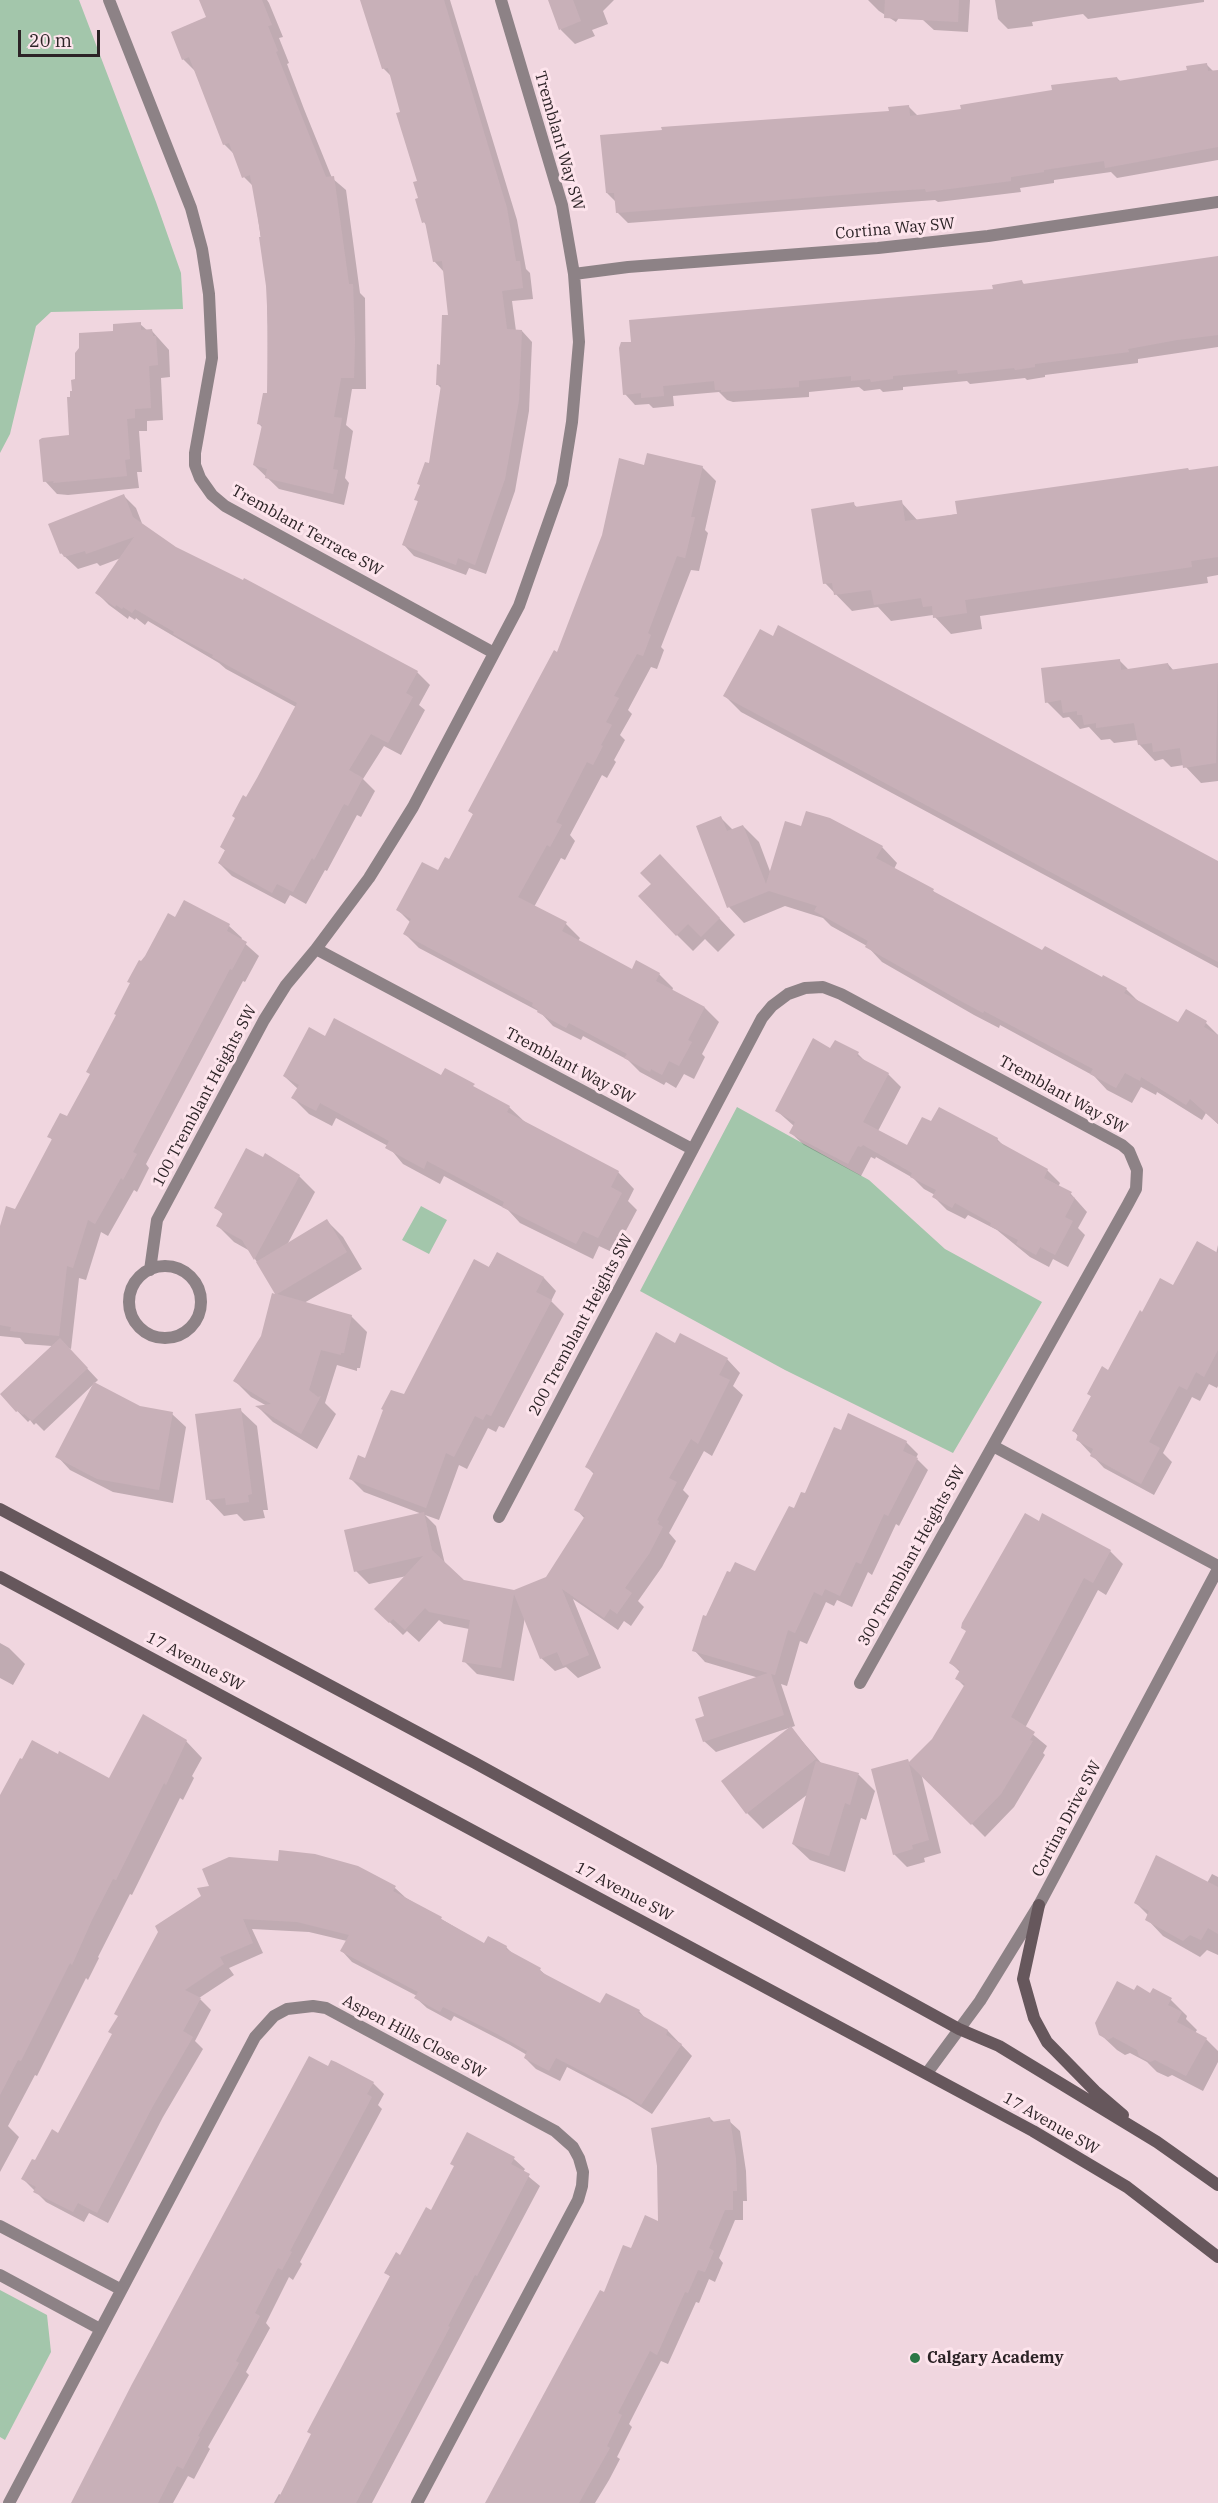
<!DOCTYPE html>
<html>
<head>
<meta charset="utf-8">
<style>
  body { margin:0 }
  #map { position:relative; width:1218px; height:2503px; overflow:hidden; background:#f0d6df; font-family:"IBM Plex Serif",serif }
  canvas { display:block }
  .scale { position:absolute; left:18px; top:30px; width:82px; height:27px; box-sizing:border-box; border:3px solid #2c2326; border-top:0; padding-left:8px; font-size:18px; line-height:21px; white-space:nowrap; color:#2c2326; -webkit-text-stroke:4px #fde4ec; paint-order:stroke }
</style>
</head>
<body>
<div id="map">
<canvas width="1218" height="2503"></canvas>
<div class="scale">20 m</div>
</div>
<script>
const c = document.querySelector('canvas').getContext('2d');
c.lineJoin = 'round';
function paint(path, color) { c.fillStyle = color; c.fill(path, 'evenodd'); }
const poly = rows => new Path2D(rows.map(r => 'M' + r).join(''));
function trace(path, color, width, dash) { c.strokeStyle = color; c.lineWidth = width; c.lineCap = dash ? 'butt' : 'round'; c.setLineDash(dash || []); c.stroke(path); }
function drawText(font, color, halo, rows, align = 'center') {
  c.font = font + ' "IBM Plex Serif",serif'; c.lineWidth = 6; c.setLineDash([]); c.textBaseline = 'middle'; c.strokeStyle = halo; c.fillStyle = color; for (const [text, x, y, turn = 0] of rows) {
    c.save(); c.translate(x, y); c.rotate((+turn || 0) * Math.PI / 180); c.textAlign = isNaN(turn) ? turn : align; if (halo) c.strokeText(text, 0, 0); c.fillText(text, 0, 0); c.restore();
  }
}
paint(poly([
  [0,0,79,0,156,202,181,273,183,309,51,312,36,326,10,434,0,453],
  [737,1107,869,1180,945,1249,1042,1302,953,1453,785,1370,640,1291],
  [421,1206,447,1220,429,1254,402,1240],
  [0,2290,47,2315,51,2352,5,2440,0,2437]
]), '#a3c6ab');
paint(poly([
  [224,0,267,0,269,3,283,37,279,38,289,63,287,64,304,109,332,178,346,190,360,293,365,298,366,389,352,389,346,425,353,431,345,478,349,483,344,505,279,489,254,465,263,428,259,424,268,395,267,286,254,187,244,177,235,155,224,144,195,71,183,59,207,18],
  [361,0,450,0,517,220,526,269,530,273,533,299,512,301,516,331,522,331,532,342,529,411,515,491,486,574,469,568,466,575,414,556,404,545,419,503,416,499,430,465,442,389,437,384,449,317,444,272,434,261,427,226,424,222,418,182,392,77,384,69],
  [549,0,614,0,603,11,608,24,592,30,595,36,575,44,561,30],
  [868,0,911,0,896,22,879,11],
  [924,0,970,0,968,32,934,30,923,20],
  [995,0,1204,0,1204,2,1088,19,1083,14,1032,22,1033,26,1008,29,998,19],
  [1206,64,1214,72,1218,71,1218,160,1117,178,1111,172,1054,180,1054,183,1020,188,1021,192,938,202,935,200,628,223,617,212,616,202,607,193,909,107,918,116,962,110,1117,78,1121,82,1188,72],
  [1218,257,1218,347,1138,359,1138,363,1045,375,1045,377,1027,380,1025,378,970,384,967,381,903,387,903,390,883,392,880,389,864,391,859,387,809,392,809,397,733,402,727,400,719,392,673,396,674,406,653,408,649,404,635,405,625,394,1022,282,1025,285],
  [140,324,148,331,152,331,169,350,170,377,161,378,163,420,147,421,147,431,139,431,142,472,137,472,139,488,68,495,57,494,45,481,71,437,72,399,77,381,115,333],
  [645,466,702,467,716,481,705,530,708,533,699,571,691,570,661,647,664,650,657,669,651,667,628,710,632,714,620,735,625,740,614,760,616,762,607,778,602,775,570,835,575,841,565,860,561,858,534,907,566,924,580,938,578,941,632,971,659,974,673,988,672,991,705,1008,719,1022,702,1054,705,1057,694,1079,684,1074,676,1088,666,1082,664,1085,640,1072,628,1060,583,1036,581,1040,553,1026,540,1012,419,948,405,934,411,923,398,910,450,861,474,815,470,811,558,654],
  [1218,467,1218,575,1207,577,1208,583,980,616,982,629,951,634,933,615,891,621,878,607,852,611,825,583,853,504,858,508,901,502,918,521],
  [124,496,136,508,143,526,175,549,243,582,244,580,417,672,430,685,419,705,425,710,401,755,384,746,363,779,375,791,361,817,357,815,327,871,325,870,306,904,290,895,285,904,232,876,219,863,226,851,221,847,296,707,226,669,219,663,148,621,145,625,136,618,135,620,129,616,128,619,109,605,97,593,121,558,100,566,97,563,78,569,61,553],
  [1119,660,1129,670,1168,664,1174,671,1218,666,1218,781,1201,783,1184,765,1171,767,1163,759,1155,761,1139,744,1138,740,1114,743,1110,739,1101,740,1089,727,1080,729,1069,717,1063,718,1047,702],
  [725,696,1218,862,1218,968,741,712],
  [721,818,733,830,743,826,759,842,771,874,882,847,897,863,894,869,933,891,939,896,1043,952,1103,979,1104,977,1126,989,1141,1004,1179,1024,1206,1023,1218,1035,1218,1124,1206,1113,1202,1120,1157,1092,1156,1095,1141,1087,1132,1103,1107,1090,1094,1076,1000,1025,999,1028,974,1015,882,962,867,946,831,926,823,918,785,906,744,923,729,907,698,827],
  [676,872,735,935,718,952,705,939,693,951,677,935,653,884],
  [176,919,229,926,242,938,241,940,259,956,245,982,243,981,146,1164,149,1168,137,1192,134,1190,108,1236,101,1232,86,1280,79,1278,71,1349,68,1348,98,1380,44,1431,36,1423,34,1425,30,1420,28,1422,1,1394,52,1346,25,1344,20,1338,0,1336,0,1231,16,1211,53,1141,49,1136,67,1118,91,1075,142,963],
  [325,1038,442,1077,509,1107,526,1123,618,1172,634,1189,628,1201,637,1210,614,1253,599,1246,593,1259,520,1223,508,1210,444,1176,440,1184,403,1164,388,1146,336,1118,332,1126,309,1114,293,1098,298,1089,284,1076],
  [831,1050,858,1054,867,1063,888,1074,901,1087,878,1131,908,1147,932,1123,997,1139,1006,1148,1047,1170,1060,1183,1058,1187,1071,1194,1087,1212,1078,1228,1085,1235,1068,1267,1053,1259,1049,1267,1030,1257,997,1230,968,1215,965,1219,947,1210,934,1197,935,1195,924,1189,913,1178,876,1157,875,1159,871,1157,861,1176,804,1145,791,1133,794,1126,777,1111],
  [299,1176,315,1192,287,1245,327,1221,343,1237,362,1269,304,1303,351,1316,367,1332,360,1368,357,1368,357,1371,337,1365,325,1403,336,1414,317,1449,273,1422,258,1407,267,1406,251,1397,235,1381,262,1337,278,1296,250,1251,234,1242,218,1226,224,1215,216,1208],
  [1218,1245,1218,1386,1217,1388,1209,1384,1200,1401,1192,1397,1163,1453,1172,1462,1154,1495,1104,1468,1077,1439,1079,1437,1074,1431,1092,1397,1089,1394,1109,1372,1143,1314,1216,1254],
  [497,1254,544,1278,556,1291,551,1301,564,1314,504,1428,499,1426,496,1432,488,1428,467,1469,459,1465,439,1520,425,1515,436,1526,445,1564,464,1582,515,1591,547,1578,585,1519,576,1509,594,1474,587,1467,676,1345,727,1359,740,1373,733,1386,743,1395,712,1456,704,1451,683,1490,689,1496,669,1533,676,1541,662,1567,638,1601,644,1607,631,1626,624,1621,618,1630,573,1599,601,1668,578,1678,566,1667,555,1671,541,1658,525,1617,514,1681,477,1674,464,1661,469,1629,444,1624,439,1620,419,1642,407,1631,403,1635,376,1609,407,1576,369,1584,356,1571,422,1514,364,1492,351,1479,366,1460],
  [139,1408,172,1414,186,1427,173,1503,113,1492,70,1470,57,1456],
  [240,1410,257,1426,268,1510,263,1510,265,1518,244,1521,237,1514,224,1516,208,1499],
  [906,1442,918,1454,916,1458,928,1470,899,1526,896,1524,872,1575,868,1572,852,1607,837,1600,834,1606,826,1602,807,1644,800,1641,787,1686,781,1684,795,1726,716,1752,704,1741,706,1717,759,1678,705,1662,694,1650,707,1618,756,1573,795,1509,806,1495],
  [1110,1551,1123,1564,1106,1595,1098,1590,1025,1728,1047,1746,1043,1753,1045,1755,1014,1807,985,1837,921,1773,941,1853,924,1858,925,1862,907,1867,894,1854,873,1770,910,1763,933,1740,965,1687,957,1679,960,1672,951,1663],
  [0,1643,9,1648,25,1664,13,1685,0,1678],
  [791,1728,822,1764,859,1775,875,1791,866,1820,861,1818,845,1872,810,1860,793,1844,808,1794,763,1829,747,1813],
  [186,1741,202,1758,192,1776,194,1778,183,1800,180,1798,132,1895,130,1894,98,1957,99,1958,88,1980,86,1978,37,2076,35,2075,8,2126,19,2137,0,2172,0,1801,109,1780],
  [1212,1874,1218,1877,1218,1955,1207,1950,1200,1957,1163,1936,1147,1919,1149,1916,1136,1903,1207,1883],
  [395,1888,406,1898,485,1945,506,1947,515,1956,540,1970,548,1977,601,2005,639,2011,646,2019,668,2031,692,2056,652,2114,628,2099,567,2067,560,2081,536,2069,525,2058,527,2055,510,2045,454,2016,451,2021,427,2008,416,1998,417,1996,352,1962,342,1951,347,1941,309,1932,252,1929,263,1953,229,1968,234,1975,199,1998,211,2010,195,2041,203,2049,163,2117,108,2223,89,2213,84,2222,46,2202,23,2179,59,2135,113,2035,160,1932],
  [1135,1992,1171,2000,1187,2016,1186,2019,1197,2030,1195,2033,1206,2039,1218,2051,1218,2062,1203,2091,1172,2075,1168,2077,1157,2072,1147,2062,1130,2053,1125,2055,1117,2050,1100,2034],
  [329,2068,373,2083,384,2094,378,2105,382,2109,300,2262,302,2264,293,2280,289,2277,266,2323,270,2328,246,2372,249,2375,208,2447,210,2449,194,2479,188,2476,173,2503,72,2503],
  [710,2118,715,2123,729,2121,740,2131,746,2171,747,2201,743,2201,743,2220,735,2220,719,2258,723,2263,715,2282,709,2279,699,2303,696,2302,668,2364,661,2361,629,2424,632,2427,617,2457,620,2459,609,2480,595,2503,486,2503,604,2295,632,2250,659,2223],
  [467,2134,514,2159,525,2169,523,2172,540,2186,372,2503,274,2503,279,2494,281,2495,391,2277,386,2273,401,2257,432,2212,456,2167]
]), '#0003');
paint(poly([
  [199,0,262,0,272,25,268,26,278,51,276,52,326,177,334,176,349,284,353,284,355,340,354,378,341,378,334,417,342,418,333,469,338,470,333,494,265,478,267,469,253,465,262,425,257,424,263,393,267,393,268,326,266,286,259,237,261,237,250,175,242,178,229,143,223,145,189,57,182,60,171,32,206,17],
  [360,0,444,0,507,208,516,261,520,261,523,288,502,291,507,329,522,330,519,400,505,479,475,565,458,558,456,565,402,545,418,501,414,500,420,485,417,484,425,462,429,463,441,385,436,385,437,364,440,365,442,315,448,315,442,261,433,262,425,222,422,223,415,199,418,198,413,182,417,181,396,113,400,112,388,68,382,69],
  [548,0,573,0,581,21,559,30],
  [885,0,959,0,958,22,884,18],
  [1207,63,1208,71,1218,70,1218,147,1105,168,1104,161,1044,170,1044,172,1011,177,1011,181,926,192,925,189,891,191,616,213,614,193,606,193,600,135,662,130,661,127,889,111,888,107,909,105,910,116,961,109,960,105,1052,90,1051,85,1117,77,1118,81,1187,70,1186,66],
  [1218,256,1218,335,1177,340,1128,349,1129,352,1035,364,1035,367,1015,370,1014,368,958,374,957,370,893,376,893,379,871,382,870,379,851,381,851,376,799,381,799,387,721,392,721,390,715,390,714,381,663,386,664,396,641,398,641,393,623,395,619,348,621,342,631,342,629,320,993,289,992,285,1022,280,1023,284],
  [141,322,141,330,152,329,153,336,156,336,158,365,149,366,151,408,135,409,135,418,127,419,130,459,125,460,127,476,53,483,54,481,43,482,39,440,42,438,69,435,67,397,70,397,70,391,72,391,71,380,75,379,75,353,79,348,79,333,113,331,113,324],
  [647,453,703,466,691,517,695,517,685,558,677,556,648,633,651,635,643,656,637,654,614,696,619,698,606,722,612,725,601,745,603,746,593,765,587,762,556,822,562,825,550,847,547,845,518,897,567,922,562,931,632,969,636,960,660,973,656,981,705,1007,688,1040,692,1042,679,1066,669,1061,662,1075,651,1069,650,1072,624,1058,627,1054,569,1023,566,1028,537,1012,538,1010,532,1006,533,1003,403,934,411,919,396,910,422,862,438,870,445,857,449,859,473,814,468,811,554,650,557,652,602,535,619,458,644,465],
  [1218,466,1218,557,1191,561,1192,567,965,600,967,613,933,618,932,606,923,607,921,598,874,605,871,590,834,595,832,583,823,584,811,509,854,502,855,507,902,500,905,521,957,514,955,501,1188,468,1189,470],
  [124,494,133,517,176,547,243,580,244,578,418,671,406,693,413,697,388,743,371,734,349,770,363,778,348,806,344,804,314,860,312,858,293,892,277,884,272,893,218,863,225,850,220,847,235,818,232,816,243,795,246,797,257,778,297,703,212,657,213,655,173,634,174,632,135,609,132,613,123,607,122,609,116,605,115,607,95,593,134,537,86,554,85,551,64,557,62,553,60,554,48,524],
  [778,625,1218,861,1218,962,723,696,760,629,773,636],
  [1120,659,1121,670,1168,663,1169,670,1218,663,1216,763,1183,768,1180,748,1153,752,1152,743,1138,745,1134,723,1096,728,1096,723,1084,725,1082,715,1077,715,1077,711,1063,713,1061,700,1045,703,1041,668],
  [806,811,830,818,883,846,876,858,934,889,933,891,1042,950,1045,946,1102,977,1103,975,1127,988,1124,993,1178,1022,1186,1009,1207,1021,1204,1027,1218,1035,1218,1124,1190,1099,1186,1105,1141,1077,1140,1081,1125,1073,1116,1088,1090,1074,1093,1069,984,1011,983,1013,957,999,865,947,868,941,814,911,817,906,769,891,727,908,696,826,721,816,727,831,743,825,766,884,785,821,801,826],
  [660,854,720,918,701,937,688,924,676,936,638,896,651,884,640,873],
  [184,900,230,924,227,931,247,942,232,970,230,969,133,1152,137,1154,123,1180,121,1178,95,1224,88,1220,73,1268,67,1266,59,1336,10,1331,11,1327,0,1325,0,1226,6,1206,15,1209,52,1139,47,1137,60,1113,67,1116,90,1074,86,1072,116,1015,114,1014,130,983,127,982,139,960,141,961,145,956,168,913,175,917],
  [334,1018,441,1075,445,1068,475,1084,473,1086,510,1106,507,1112,619,1171,611,1187,622,1193,598,1238,583,1231,576,1244,502,1207,504,1202,427,1161,424,1169,385,1148,389,1141,320,1103,316,1111,291,1098,299,1085,283,1076,309,1027,325,1036],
  [813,1038,830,1048,835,1040,859,1052,857,1056,889,1073,863,1122,907,1145,922,1117,931,1121,939,1107,998,1138,997,1141,1048,1169,1044,1178,1072,1192,1070,1195,1075,1198,1065,1217,1073,1221,1055,1255,1040,1247,1036,1255,1016,1244,1018,1240,990,1226,991,1223,955,1203,952,1208,932,1197,936,1190,910,1177,912,1173,863,1145,861,1147,858,1146,848,1164,789,1133,795,1122,775,1111],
  [246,1148,263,1157,265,1153,300,1175,254,1260,242,1240,216,1226,223,1213,214,1208],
  [327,1219,347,1252,277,1294,352,1315,344,1353,341,1353,341,1355,321,1350,309,1390,318,1397,321,1396,301,1434,255,1406,271,1404,233,1381,261,1336,272,1293,275,1294,256,1262],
  [1197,1241,1218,1253,1218,1350,1204,1377,1196,1372,1187,1390,1179,1386,1149,1442,1160,1448,1141,1484,1090,1456,1093,1449,1076,1440,1078,1434,1072,1431,1091,1396,1087,1394,1102,1366,1108,1370,1140,1310,1142,1312,1160,1278,1173,1285],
  [497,1252,544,1277,536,1292,552,1300,491,1416,486,1414,483,1420,475,1416,454,1457,446,1453,426,1508,349,1479,358,1455,365,1458,383,1410,381,1409,391,1390,404,1394,474,1259,489,1267],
  [656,1332,675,1343,680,1333,728,1358,719,1375,730,1380,698,1444,691,1439,669,1478,677,1482,657,1520,659,1521,658,1524,663,1527,649,1554,625,1588,632,1593,617,1614,610,1609,604,1618,562,1589,589,1655,563,1666,557,1652,540,1659,514,1594,501,1668,462,1662,470,1620,429,1612,425,1608,405,1630,393,1619,389,1623,374,1609,423,1556,354,1572,344,1530,424,1512,432,1550,464,1580,514,1590,546,1577,585,1516,574,1510,594,1472,585,1467],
  [60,1338,88,1368,32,1421,24,1414,23,1415,18,1411,16,1412,0,1394],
  [94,1382,140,1406,173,1412,159,1490,97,1479,55,1457],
  [241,1408,252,1494,248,1495,249,1502,226,1505,225,1498,206,1500,195,1414],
  [848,1413,907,1441,903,1451,918,1458,888,1516,884,1514,861,1564,856,1562,840,1596,825,1589,822,1596,814,1592,795,1633,788,1630,775,1675,771,1674,784,1715,703,1742,695,1719,704,1716,698,1697,768,1673,692,1651,703,1615,706,1616,727,1571,730,1572,735,1562,755,1571,789,1506,794,1508,801,1492,805,1493,834,1427,841,1430],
  [1025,1513,1039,1521,1042,1513,1111,1550,1093,1583,1084,1578,1011,1717,1035,1732,1030,1740,1033,1741,1001,1794,971,1825,909,1764,929,1840,912,1845,913,1849,893,1855,871,1769,908,1759,909,1762,932,1739,965,1684,955,1679,960,1670,949,1663,966,1631,961,1628,962,1623],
  [143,1714,187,1740,166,1785,164,1783,116,1880,113,1879,92,1920,72,1965,70,1963,21,2061,18,2060,0,2095,0,1795,20,1758,22,1759,32,1740,58,1754,59,1751,109,1778],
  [791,1726,816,1759,746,1814,721,1781],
  [816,1761,859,1773,850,1805,845,1803,829,1856,792,1844],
  [279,1850,315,1854,358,1866,396,1886,393,1891,442,1917,441,1919,484,1943,488,1936,507,1946,506,1949,541,1968,540,1970,543,1973,600,2003,606,1993,640,2010,638,2013,668,2030,666,2035,682,2044,641,2105,616,2089,556,2058,549,2071,524,2058,527,2051,497,2034,443,2007,440,2012,414,1998,418,1992,340,1951,349,1935,297,1922,243,1919,253,1943,220,1957,224,1964,185,1990,201,1998,183,2031,193,2037,153,2106,97,2213,78,2203,73,2212,33,2192,36,2187,21,2179,32,2159,35,2160,52,2129,58,2133,112,2034,108,2032,118,2016,114,2014,158,1932,155,1926,201,1896,197,1888,209,1886,202,1869,229,1857,278,1861],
  [1156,1855,1218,1887,1218,1934,1208,1928,1201,1940,1190,1935,1183,1941,1145,1920,1149,1911,1134,1903],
  [1117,1981,1134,1990,1137,1985,1150,1993,1153,1988,1172,1998,1168,2005,1182,2012,1177,2022,1207,2038,1186,2076,1155,2060,1150,2062,1139,2056,1137,2050,1113,2037,1108,2040,1099,2035,1095,2023],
  [309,2056,328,2066,331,2060,336,2062,374,2082,367,2094,372,2097,290,2251,292,2252,282,2270,278,2268,255,2313,260,2316,236,2361,239,2363,198,2436,200,2437,183,2469,177,2466,158,2503,71,2503,132,2384],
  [710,2117,711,2122,730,2119,736,2159,737,2191,733,2191,733,2210,725,2210,709,2248,714,2251,705,2272,698,2270,688,2293,685,2292,657,2355,650,2351,618,2413,622,2415,607,2446,610,2448,579,2503,485,2503,600,2290,604,2292,623,2245,631,2248,645,2215,658,2221,657,2166,651,2128],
  [467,2132,515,2157,511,2164,530,2174,514,2205,477,2276,475,2275,448,2326,450,2327,356,2503,276,2503,311,2434,307,2432,390,2276,384,2273,396,2252,400,2255,426,2207,431,2210,454,2166,450,2164]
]), '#c8b0b8');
trace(poly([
  [109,0,191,208,202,249,209,294,212,358,195,453,195,465,200,478,212,495,225,506,494,653],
  [501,0,562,205,574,274,579,342,572,422,562,484,519,606,413,807,369,878,316,949,692,1149],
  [574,274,628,267,878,248,988,236,1218,202],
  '129 1302a36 36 0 1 1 72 0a36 36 0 1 1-72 0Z',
  [150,1270,157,1220,264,1020,286,985,316,949],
  [993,1446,1218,1566],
  [499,1517,762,1018,772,1006,788,994,805,988,823,987,841,994,1122,1145,1129,1151,1137,1170,1136,1189,1128,1204,860,1683],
  [0,2226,120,2289],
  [0,2275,100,2329],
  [9,2503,255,2037,274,2016,287,2009,313,2006,326,2008,555,2131,573,2147,579,2158,583,2172,582,2186,578,2200,417,2503]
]), '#8d8286', 12);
trace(poly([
  [927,2073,980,2001,1039,1905,1218,1569]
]), '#8d8286', 12);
trace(poly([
  [0,1509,475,1763,959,2029,999,2046,1157,2142,1218,2185],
  [0,1577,1033,2131,1127,2187,1218,2257],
  [1039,1905,1023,1979,1034,2018,1047,2042,1095,2091,1123,2115]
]), '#66575c', 12);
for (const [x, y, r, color] of [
  [915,2358,6,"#2c7746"]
]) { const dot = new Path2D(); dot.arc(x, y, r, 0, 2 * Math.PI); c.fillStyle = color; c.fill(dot); trace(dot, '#fde4ec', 2); }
drawText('16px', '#2c2326', '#fde4ec', [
  ["Tremblant Way SW",559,141,74],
  ["Cortina Way SW",895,229,-5],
  ["Tremblant Terrace SW",307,531,29],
  ["Tremblant Way SW",570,1066,28],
  ["Tremblant Way SW",1063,1095,29],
  ["100 Tremblant Heights SW",205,1096,-62],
  ["200 Tremblant Heights SW",581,1325,-62],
  ["300 Tremblant Heights SW",912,1556,-61],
  ["17 Avenue SW",195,1662,28],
  ["Cortina Drive SW",1067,1819,-62],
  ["17 Avenue SW",624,1892,28],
  ["Aspen Hills Close SW",414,2037,28],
  ["17 Avenue SW",1051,2124,30]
]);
drawText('bold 16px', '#2c2326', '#fde4ec', [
  ["Calgary Academy",927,2358]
], 'left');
</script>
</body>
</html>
